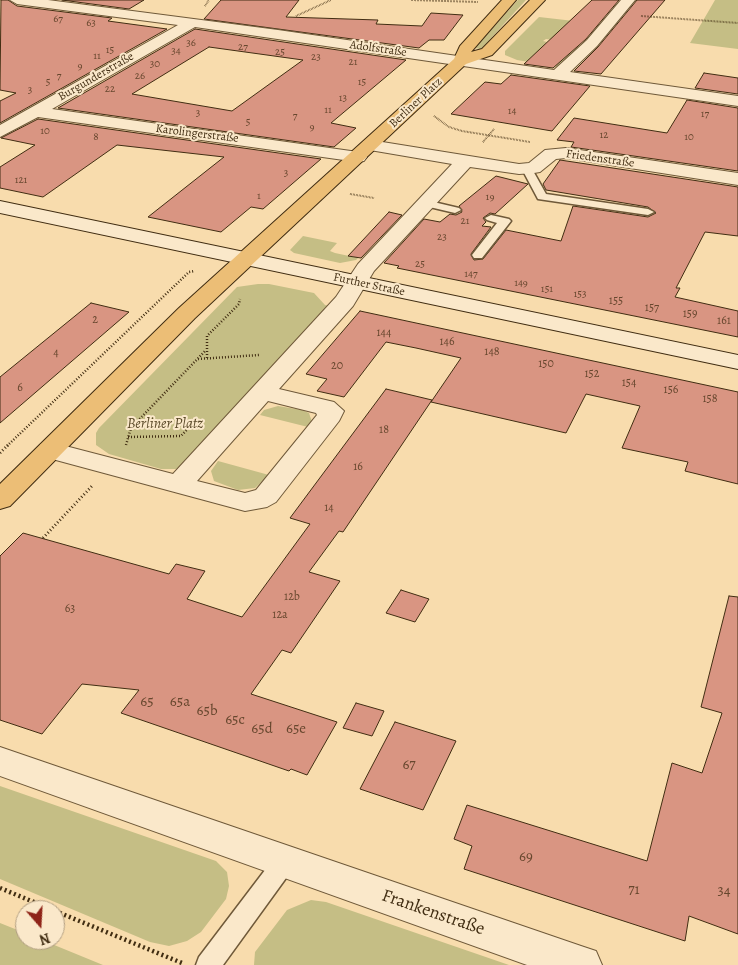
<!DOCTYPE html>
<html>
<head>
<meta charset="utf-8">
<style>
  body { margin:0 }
  #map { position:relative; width:738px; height:965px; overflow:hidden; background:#f8dcad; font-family:Alegreya,serif }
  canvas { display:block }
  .north { position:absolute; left:15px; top:900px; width:50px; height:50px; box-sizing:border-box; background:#fae8ca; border:1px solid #b09d80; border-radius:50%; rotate:161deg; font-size:14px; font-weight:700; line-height:20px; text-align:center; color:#412d12 }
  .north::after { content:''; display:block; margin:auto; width:18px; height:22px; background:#8f2418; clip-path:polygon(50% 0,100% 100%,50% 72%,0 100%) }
</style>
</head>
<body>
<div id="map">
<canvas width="738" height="965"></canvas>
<div class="north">N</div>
</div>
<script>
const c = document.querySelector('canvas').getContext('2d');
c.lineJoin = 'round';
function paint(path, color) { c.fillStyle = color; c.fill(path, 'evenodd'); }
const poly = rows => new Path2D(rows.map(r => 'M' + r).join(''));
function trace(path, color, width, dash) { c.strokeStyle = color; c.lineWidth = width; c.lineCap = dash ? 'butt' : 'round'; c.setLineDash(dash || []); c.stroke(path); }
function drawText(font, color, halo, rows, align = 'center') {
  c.font = font + ' Alegreya,serif'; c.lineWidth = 4; c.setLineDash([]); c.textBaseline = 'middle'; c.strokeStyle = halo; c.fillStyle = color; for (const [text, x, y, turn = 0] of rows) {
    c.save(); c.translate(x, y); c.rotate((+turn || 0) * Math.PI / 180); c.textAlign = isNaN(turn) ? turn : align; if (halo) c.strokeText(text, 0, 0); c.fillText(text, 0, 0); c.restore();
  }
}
paint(poly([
  [518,0,526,0,481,49,475,48],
  [715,0,738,0,738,49,690,43],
  [539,17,600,24,581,43,546,39,543,41,547,42,542,47,578,47,559,67,517,60,505,55,505,51],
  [303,236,337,243,330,251,335,253,354,257,367,249,356,260,340,263,294,253,290,250],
  [258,284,269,284,314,293,325,305,329,306,183,466,176,469,161,469,109,454,96,445,96,433,99,428,237,287],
  [278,406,302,410,309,413,312,422,308,427,260,415,264,410],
  [218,461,269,475,255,488,238,490,214,481,211,471],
  [0,786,216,861,227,872,229,886,226,899,201,932,187,941,169,946,150,942,0,879],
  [311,900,326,902,509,965,254,965,255,952,287,910],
  [0,923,25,933,25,940,42,940,103,965,0,965]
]), '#c5be85');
const building = poly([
  [1,0,8,0,17,6,112,18,108,21,167,29,0,123,0,101,16,93,0,90,1,0],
  [62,0,144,0,129,9,62,0],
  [221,0,299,0,286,17,378,20,376,24,422,26,431,13,463,15,444,40,429,40,419,48,204,19,221,0],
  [592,0,619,0,586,39,553,68,524,64,592,0],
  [637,0,665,0,601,74,574,71,598,47,637,0],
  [195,29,406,60,331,123,356,128,334,147,58,108,195,29],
  [209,47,303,60,232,111,132,94,209,47],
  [704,73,738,78,738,94,695,88,704,73],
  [511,75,590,86,552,131,451,114,485,82,501,84,511,75],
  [687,100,738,108,738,171,571,147,574,142,557,140,574,118,667,133,687,100],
  [38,119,321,159,263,209,251,207,221,232,148,217,224,157,117,145,43,197,0,188,0,167,35,145,1,138,38,119],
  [560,160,738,187,738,236,705,232,676,288,680,288,675,297,738,311,738,337,397,268,399,266,384,263,424,219,440,222,450,214,456,215,462,212,459,206,496,176,528,184,495,214,490,213,483,218,486,222,482,226,491,227,471,254,474,260,483,259,506,230,561,241,573,206,648,217,656,213,648,207,546,190,543,184,560,160],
  [389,212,402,215,361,258,348,256,389,212],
  [91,303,129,312,0,423,0,377,91,303],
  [360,311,738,392,738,484,685,471,688,462,622,448,640,406,586,394,566,433,431,402,461,358,416,348,386,342,344,397,317,391,327,379,306,374,360,311],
  [386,389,432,400,343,532,339,531,309,572,340,581,291,653,282,650,251,694,337,722,307,775,291,769,289,771,121,713,139,690,82,684,42,734,0,720,0,556,23,533,169,574,176,564,205,571,187,599,242,617,310,524,290,518,386,389],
  [401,590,429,599,415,622,386,613,401,590],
  [729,596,738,597,738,934,689,916,685,941,464,869,472,846,454,839,467,805,647,861,672,763,702,773,722,713,701,707,729,596],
  [356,703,384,711,372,736,343,728,356,703],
  [395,722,456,741,423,810,360,789,395,722]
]);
paint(building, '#d99582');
trace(building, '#412d12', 1);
const lane = poly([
  [527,166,532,169,546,194,648,209,654,212,648,215,538,199,522,169,527,166],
  [425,200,459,208,461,210,455,213,421,205,421,201,425,200],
  [491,215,509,219,511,221,482,258,474,258,472,255,497,223,487,220,485,218,491,215],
  [286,850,294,853,297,860,294,867,223,965,196,965,199,957,278,853,286,850]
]);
const street = poly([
  [10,0,48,0,278,30,554,70,587,40,621,0,635,0,597,46,570,72,738,96,738,106,195,27,52,109,358,152,364,153,367,157,364,161,358,162,38,117,0,137,0,125,178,25,17,4,10,0],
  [370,140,519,164,529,163,545,150,566,148,738,173,738,185,566,158,556,159,540,172,534,173,519,174,470,167,374,271,353,306,279,389,334,402,344,411,339,421,276,502,267,507,245,511,41,456,37,450,41,444,50,442,173,474,336,297,358,264,452,164,364,149,361,145,364,141,370,140],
  [268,401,316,413,317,415,256,490,245,493,197,481,268,401],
  [0,747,581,946,596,951,602,965,527,965,0,776,0,747]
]);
const secondary = poly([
  [0,201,738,355,738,369,0,213,0,201]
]);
const primary = poly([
  [502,0,516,0,471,52,482,49,530,0,545,0,492,55,466,64,195,318,10,506,0,509,0,484,179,308,454,59,460,46,502,0]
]);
trace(lane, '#6f5939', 3);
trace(street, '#6f5939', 2);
trace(secondary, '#412d12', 2);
trace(primary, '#412d12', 2);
trace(poly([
  [411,0,478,2],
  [205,6,209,0],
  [296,16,331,0],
  [641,16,738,23],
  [434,116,449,127,462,131,530,142],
  [483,142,494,129],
  [350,194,374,198]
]), '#412d12', 2, [0.5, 1]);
trace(poly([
  [207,358,207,336,239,304,240,299],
  [198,359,259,355],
  [128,437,181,436,193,423,198,422],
  [126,445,131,428,206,350],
  [7,446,189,272,195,271]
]), '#412d12', 2.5, [1, 2]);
trace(poly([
  [0,453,8,445],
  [43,538,92,486]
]), '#412d12', 3, [1, 2.5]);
trace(poly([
  [0,888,53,910],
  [55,911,182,963]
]), '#412d12', 4.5, [2, 3]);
paint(lane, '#fae8ca');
paint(street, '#fae8ca');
paint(secondary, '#fae8ca');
paint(primary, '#ecbe76');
drawText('11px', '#67472e', null, [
  ["67",58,19],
  ["63",91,23],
  ["36",191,43],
  ["27",243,47],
  ["15",110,50],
  ["34",176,51],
  ["25",280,52],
  ["11",97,56],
  ["23",316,57],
  ["21",353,62],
  ["30",155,64],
  ["9",80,66],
  ["7",59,76],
  ["26",140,76],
  ["5",48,82],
  ["15",362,82],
  ["22",110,89],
  ["3",30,90],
  ["13",343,98],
  ["11",328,110],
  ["14",512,111],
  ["3",198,113],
  ["17",705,114],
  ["7",295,116],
  ["5",248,122],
  ["9",312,127],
  ["10",45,131],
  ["12",604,135],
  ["8",96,137],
  ["10",689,137],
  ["3",286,173],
  ["121",21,180],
  ["1",259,196],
  ["19",490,197],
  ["21",465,221],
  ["23",442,237],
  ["25",420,264],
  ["147",471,274],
  ["149",521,283],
  ["151",547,289],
  ["153",580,294]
]);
drawText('12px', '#412d12', '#fae8ca', [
  ["Adolfstraße",378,49,8],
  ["Burgunderstraße",96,77,-30],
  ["Berliner Platz",416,103,-43],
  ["Karolingerstraße",197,134,7],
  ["Friedenstraße",600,159,8],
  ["Further Straße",369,285,12]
]);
drawText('12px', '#67472e', null, [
  ["155",616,301],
  ["157",652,308],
  ["159",690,314],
  ["2",95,320],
  ["161",724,321],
  ["144",384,333],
  ["146",447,342],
  ["148",492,352],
  ["4",56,353],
  ["150",546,364],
  ["20",337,366],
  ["152",592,374],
  ["154",629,383],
  ["6",20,388],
  ["156",671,390],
  ["158",710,399],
  ["18",384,430],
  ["16",358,467],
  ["14",329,508],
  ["12b",292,597],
  ["63",70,609],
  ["12a",280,615]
]);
drawText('italic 15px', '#5b4a29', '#fae8ca', [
  ["Berliner Platz",165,424]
]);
drawText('15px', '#67472e', null, [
  ["65",147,702],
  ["65a",180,702],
  ["65b",207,711],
  ["65c",235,720],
  ["65d",262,729],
  ["65e",296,729],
  ["67",409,765],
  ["69",526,857],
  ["71",634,890],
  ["34",724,891]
]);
drawText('18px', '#412d12', '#fae8ca', [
  ["Frankenstraße",433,913,19]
]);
</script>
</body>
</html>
